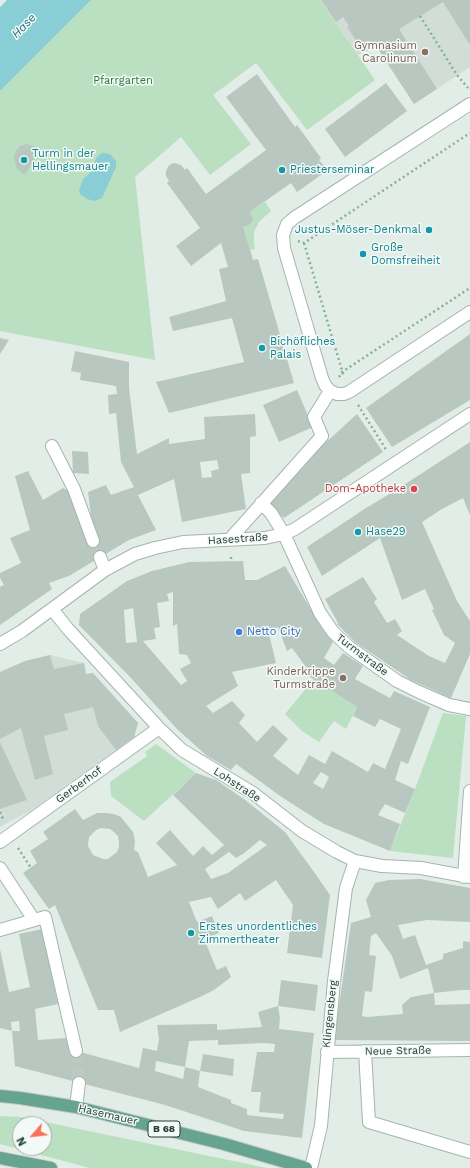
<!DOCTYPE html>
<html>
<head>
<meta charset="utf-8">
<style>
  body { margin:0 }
  #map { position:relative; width:470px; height:1168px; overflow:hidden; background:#e3ede7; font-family:"Work Sans",sans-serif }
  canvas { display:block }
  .north { position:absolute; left:12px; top:1116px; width:40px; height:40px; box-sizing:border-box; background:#f3f9f6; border:1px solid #9fafa8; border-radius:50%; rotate:242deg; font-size:11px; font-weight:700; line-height:16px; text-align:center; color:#223f34 }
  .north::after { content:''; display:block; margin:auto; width:14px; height:18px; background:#f67158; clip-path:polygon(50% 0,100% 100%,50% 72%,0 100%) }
</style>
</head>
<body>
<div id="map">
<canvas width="470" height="1168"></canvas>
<div class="north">N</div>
</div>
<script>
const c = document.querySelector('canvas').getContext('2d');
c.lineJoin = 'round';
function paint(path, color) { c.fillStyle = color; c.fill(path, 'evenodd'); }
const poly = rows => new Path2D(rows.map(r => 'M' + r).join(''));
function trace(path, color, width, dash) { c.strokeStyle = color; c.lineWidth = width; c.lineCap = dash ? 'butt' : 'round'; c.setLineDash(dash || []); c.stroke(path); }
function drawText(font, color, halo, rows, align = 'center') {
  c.font = font + ' "Work Sans",sans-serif'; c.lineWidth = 3; c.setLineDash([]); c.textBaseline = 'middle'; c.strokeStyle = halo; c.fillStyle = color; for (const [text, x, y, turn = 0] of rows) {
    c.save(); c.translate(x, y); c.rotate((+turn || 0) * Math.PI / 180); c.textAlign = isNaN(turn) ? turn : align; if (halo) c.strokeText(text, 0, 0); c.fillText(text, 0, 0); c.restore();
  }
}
paint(poly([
  [320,0,470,0,470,67,414,104,376,46,358,55],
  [50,655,84,663,86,674,93,673,138,723,134,737,32,810,0,827,0,672,25,661]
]), '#d1ddd6');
paint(poly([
  [91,0,320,0,375,80,307,130,256,63,213,95,251,144,210,175,181,137,135,177,155,360,0,331,0,91],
  [265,202,271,211,259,222,254,232,254,243,255,249,250,250,243,226,246,226,251,224,253,219,250,212],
  [314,679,357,707,346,729,334,721,319,742,302,731,285,714],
  [443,713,466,716,453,858,390,851,415,789],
  [156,744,196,773,144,821,111,796,110,782,147,756,145,752],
  [0,1116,21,1117,267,1168,90,1168,0,1144],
  [20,1124,44,1124,44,1148,20,1148]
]), '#bbdfc1');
paint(poly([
  [7,0,91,0,0,91,0,7],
  [102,153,110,154,116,161,116,167,102,198,94,201,87,199,80,194,79,190,83,179,89,174,97,157]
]), '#89ced4');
paint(poly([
  [321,0,470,0,470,45,443,2,399,29,437,89,414,104,376,46,364,52,347,27,349,26,343,17,336,22],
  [257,74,295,127,297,125,321,158,319,160,328,170,297,192,291,183,250,212,253,219,251,224,246,226,243,226,253,260,258,259,294,383,169,413,156,382,244,362,232,318,173,331,169,317,226,301,219,269,228,267,221,243,191,266,176,246,200,228,167,183,169,181,166,176,166,171,169,165,174,163,181,165,185,170,187,168,206,194,266,150,226,97],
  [386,83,407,111,345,157,325,129],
  [27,144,40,149,25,175,17,169,14,157,16,151,20,146],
  [470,334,470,400,392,447,366,408],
  [0,338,9,340,0,354],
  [75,351,129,362,129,388,137,454,169,438,169,444,205,439,204,417,255,414,256,436,250,437,250,473,241,474,246,509,182,522,174,479,138,495,156,530,129,540,69,576,49,583,52,589,0,625,0,587,4,585,0,578,0,573,21,563,10,538,30,530,15,476,28,471,43,500,63,488,70,492,98,539,91,516,88,492,106,485,111,495,134,487,121,462,116,413,109,414,108,395,117,394,116,386,80,380,81,373,71,371],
  [217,460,219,469,211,471,212,477,202,478,200,462],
  [297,390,313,427,279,442,263,405],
  [357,414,383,452,284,518,269,504,322,446],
  [470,442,470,515,463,498,442,509,422,522,457,601,470,621,470,654,451,698,411,680,355,642,337,624,338,623,325,599,363,577,377,599,374,602,387,623,395,619,402,631,397,635,429,656,445,663,455,643,444,635,432,610,434,609,425,589,402,600,380,538,322,576,307,547,366,508,396,490],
  [72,451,88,452,89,474,73,473],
  [243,561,245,580,257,580,285,566,323,630,333,642,324,658,334,665,343,653,363,666,355,679,390,698,394,691,430,707,408,764,401,761,395,780,415,789,405,813,385,804,378,815,400,824,390,851,324,824,283,798,236,764,231,770,207,756,177,729,131,678,79,625,80,614,127,581,152,571,189,562],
  [173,592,173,626,177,624,179,654,187,655,191,663,180,669,187,681,181,685,143,641,156,639,154,628,160,627,157,603,169,601,167,594],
  [133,608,137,642,126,643,124,610],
  [278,627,287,651,292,648,308,670,307,675,357,707,353,716,375,727,380,719,401,729,385,769,373,763,368,772,332,751,325,764,309,755,298,775,273,756,288,739,273,725,257,742,239,723,245,715,232,701,213,713,206,706,238,686,232,672,276,663,268,630],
  [321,772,329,777,323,789,313,783],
  [50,655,54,669,84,663,86,674,93,673,138,723,134,737,116,750,98,726,93,707,64,714,68,730,44,736,53,774,35,780,21,728,0,739,0,672,25,661],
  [0,742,27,800,0,809],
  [196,773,216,780,244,799,285,832,314,872,330,895,322,958,287,953,293,905,276,880,245,901,240,893,218,909,211,897,189,902,197,922,212,916,219,933,204,939,217,970,226,966,231,977,214,990,200,997,120,1032,114,1010,98,1010,55,905,49,909,23,873,37,863,30,851,48,839,43,832,75,809,83,820,97,813,106,813,114,814,121,817,133,832,135,841,134,850,138,852,148,877,177,865,156,843,170,830,193,856,203,846,212,855,224,845,173,795],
  [101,828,110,829,114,832,118,836,119,842,119,847,117,852,108,859,103,859,93,855,88,846,89,837,96,830],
  [260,840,267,845,228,873,211,879,205,869,229,852,236,858,243,854],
  [420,879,470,888,470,922,427,920,398,925,403,939,415,935,426,965,443,959,443,954,463,948,463,941,470,942,470,990,462,990,434,993,428,968,400,979,392,956,376,933,371,936,369,955,376,956,372,992,365,991,362,1016,367,1017,403,1014,402,1005,411,997,434,993,435,1005,470,1004,470,1041,334,1040,351,923,371,917,366,900,375,883,389,880],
  [42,929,58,1004,35,1009,38,1040,66,1038,69,1049,139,1068,143,1048,157,1051,159,1039,157,1025,217,1024,217,1030,262,1027,258,1012,278,1006,280,1018,279,1029,314,1033,302,1138,244,1131,165,1105,15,1066,12,1031,0,1028,0,949,9,992,30,987,19,934],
  [19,1021,20,1031,12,1031,11,1022],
  [218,1040,218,1045,263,1043,275,1044,274,1052,257,1052,251,1092,261,1092,259,1112,284,1114,283,1119,247,1115,247,1109,231,1103,231,1100,198,1087,200,1071,185,1067,183,1079,155,1071,156,1061,185,1067,189,1041],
  [281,980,318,985,315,1011,278,1006],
  [203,1054,234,1059,233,1076,200,1071]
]), '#b8c8c0');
trace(poly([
  [76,1051,79,1083]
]), '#bccac3', 12, [12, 6]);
const minor = poly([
  [470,104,294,218,287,224,283,235,284,248,322,378,325,385,330,391,337,394,344,394,349,392,470,312],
  [52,446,74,489,93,541],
  [261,503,271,513,284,534,320,613,333,632,349,647,397,681,419,692,449,705,470,709],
  [230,539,322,436,314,417,330,391],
  [100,557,105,570],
  [52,609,68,629,159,728,182,750,253,793,302,831,337,852,355,861,382,866,421,868,470,877],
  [0,644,22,631,105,570,135,554,155,548,183,542,265,538,284,534,295,529,470,414],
  [0,842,159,728],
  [0,868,34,920],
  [464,877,470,791],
  [0,930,45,917,76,1051],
  [365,1051,369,1122,470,1152],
  [327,1052,470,1050],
  [76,1107,79,1083],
  [311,1168,321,1126,334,981,346,888,355,861]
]);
const major = poly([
  [0,1096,20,1098,76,1107,224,1144,306,1168],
  [0,1158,51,1168]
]);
trace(minor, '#a5b5ae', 14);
trace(major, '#c1c9c6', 14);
trace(poly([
  [420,16,457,75,468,88],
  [298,241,304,243,470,133],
  [304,243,344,377],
  [339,377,342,372,470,288],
  [358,405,387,451],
  [231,557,231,561],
  [0,812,4,821],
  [18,848,31,868]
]), '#82b29f', 2.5, [2, 3]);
trace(minor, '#fff', 12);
trace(major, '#66a48f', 12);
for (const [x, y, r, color] of [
  [425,52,4,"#8d6e63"],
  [24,160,4,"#0f9aa8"],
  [282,170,4,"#0f9aa8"],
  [429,230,4,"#0f9aa8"],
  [363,254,4,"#0f9aa8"],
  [262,348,4,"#0f9aa8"],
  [414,489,4,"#e0444e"],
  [358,532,4,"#0f9aa8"],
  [239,632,4,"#3f7fe0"],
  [343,678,4,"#8d6e63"],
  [191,933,4,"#0f9aa8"]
]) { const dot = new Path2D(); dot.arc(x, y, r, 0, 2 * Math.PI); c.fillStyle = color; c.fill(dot); trace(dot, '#f3f9f6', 1.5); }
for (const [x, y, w] of [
  [164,1129,32]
]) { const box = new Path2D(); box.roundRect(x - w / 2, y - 8, w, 16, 3); c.fillStyle = '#f3f9f6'; c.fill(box); trace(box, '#223f34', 1); }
drawText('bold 10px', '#223f34', null, [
  ["B 68",164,1129]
]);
drawText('11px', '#785e54', '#f3f9f6', [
  ["Gymnasium",417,46],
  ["Carolinum",417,59],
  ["Kinderkrippe",335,672],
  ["Turmstraße",335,685]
], 'right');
drawText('11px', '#2a7742', '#f3f9f6', [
  ["Pfarrgarten",123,81]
]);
drawText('11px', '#0d838f', '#f3f9f6', [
  ["Turm in der",32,154],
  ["Hellingsmauer",32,167],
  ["Priesterseminar",290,170],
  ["Justus-Möser-Denkmal",421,230,"right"],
  ["Große",371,248],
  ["Domsfreiheit",371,261],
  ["Bichöfliches",270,342],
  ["Palais",270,355],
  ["Hase29",366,532],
  ["Erstes unordentliches",199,927],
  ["Zimmertheater",199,940]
], 'left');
drawText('11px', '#be3a42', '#f3f9f6', [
  ["Dom-Apotheke",406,489]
], 'right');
drawText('11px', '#223f34', '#f3f9f6', [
  ["Hasestraße",238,539,-4],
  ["Turmstraße",362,655,37],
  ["Gerberhof",79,785,-36],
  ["Lohstraße",237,785,33],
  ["Klingensberg",330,1014,-84],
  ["Neue Straße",398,1051,-1],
  ["Hasemauer",108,1115,13]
]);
drawText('11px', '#366cbe', '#f3f9f6', [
  ["Netto City",247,632]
], 'left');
drawText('italic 12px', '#1a757d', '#f3f9f6', [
  ["Hase",24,26,-46]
]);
</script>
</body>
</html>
